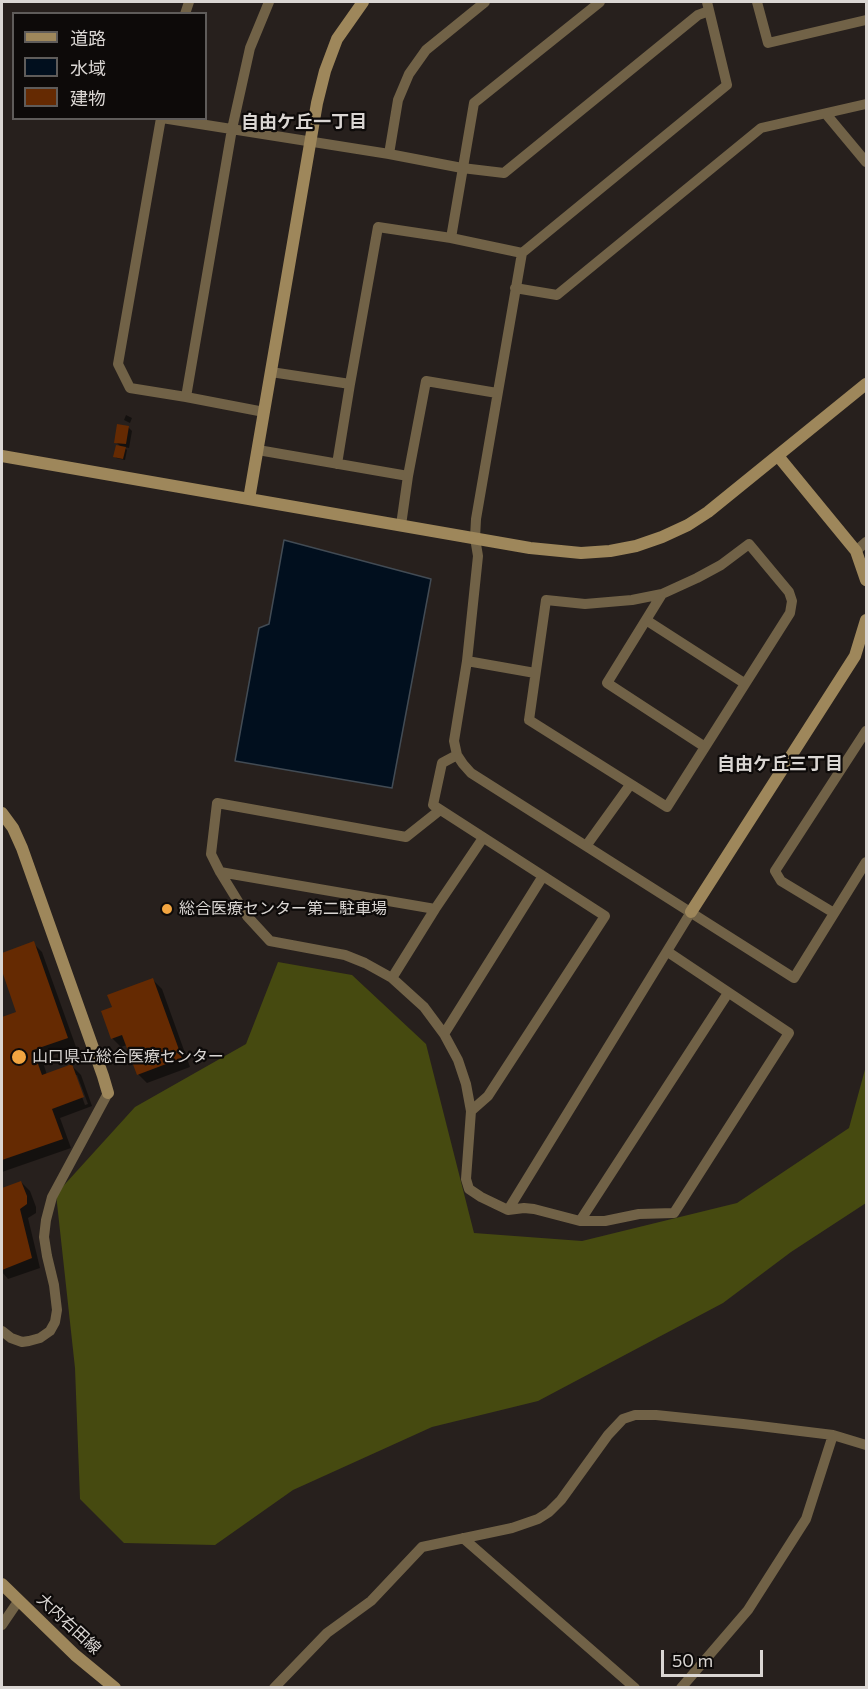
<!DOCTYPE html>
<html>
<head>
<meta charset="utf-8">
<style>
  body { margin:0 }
  #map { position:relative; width:868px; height:1689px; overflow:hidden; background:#27201d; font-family:Commissioner,"Noto Sans JP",sans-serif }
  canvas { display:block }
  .frame { position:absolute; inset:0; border:3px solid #dad6d3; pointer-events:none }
  .legend { position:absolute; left:12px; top:12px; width:195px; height:108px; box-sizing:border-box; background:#0d0a09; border:2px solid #5f5c5a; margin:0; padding:8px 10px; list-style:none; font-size:18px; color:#dad6d3 }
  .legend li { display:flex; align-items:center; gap:12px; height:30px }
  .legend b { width:30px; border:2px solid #5f5c5a }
  .scale { position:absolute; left:661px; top:1650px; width:102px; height:27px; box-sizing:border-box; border:3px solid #dad6d3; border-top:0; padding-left:8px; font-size:18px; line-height:21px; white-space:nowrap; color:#dad6d3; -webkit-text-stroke:4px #0d0a09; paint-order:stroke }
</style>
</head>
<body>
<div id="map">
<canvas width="868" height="1689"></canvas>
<div class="frame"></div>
<ul class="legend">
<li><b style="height:8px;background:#9e875b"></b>道路</li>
<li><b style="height:16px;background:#010f1e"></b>水域</li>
<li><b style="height:16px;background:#652a02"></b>建物</li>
</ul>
<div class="scale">50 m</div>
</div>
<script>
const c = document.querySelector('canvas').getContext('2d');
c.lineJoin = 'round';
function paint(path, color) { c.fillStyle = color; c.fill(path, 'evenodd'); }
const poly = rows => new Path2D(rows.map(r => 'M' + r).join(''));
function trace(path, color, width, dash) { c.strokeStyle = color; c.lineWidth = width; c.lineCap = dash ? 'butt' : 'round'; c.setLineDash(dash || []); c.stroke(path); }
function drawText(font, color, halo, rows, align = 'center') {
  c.font = font + ' Commissioner,"Noto Sans JP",sans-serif'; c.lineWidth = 4.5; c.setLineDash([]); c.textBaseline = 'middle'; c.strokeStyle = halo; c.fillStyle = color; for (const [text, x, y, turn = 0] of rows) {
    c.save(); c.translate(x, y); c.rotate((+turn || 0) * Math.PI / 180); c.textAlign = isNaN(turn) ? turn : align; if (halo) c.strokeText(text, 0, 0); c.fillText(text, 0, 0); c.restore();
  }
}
paint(poly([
  [278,962,352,975,426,1044,474,1233,582,1241,737,1203,849,1128,866,1066,866,1203,791,1252,723,1303,538,1401,432,1427,293,1490,215,1545,124,1543,80,1499,75,1368,56,1194,135,1107,246,1044]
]), '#464a10');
const water = poly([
  [284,540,431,579,392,788,235,761,259,628,269,624,284,540]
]);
paint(water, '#010f1e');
trace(water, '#424b54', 1.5);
paint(poly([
  [126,415,132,418,130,423,124,420],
  [128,427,132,431,129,448,124,447,127,450,125,460,116,458,115,456,121,447,116,442],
  [33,943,42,952,76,1047,42,1059,47,1075,72,1066,81,1075,92,1106,60,1118,71,1148,2,1172,2,1019,18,1013,2,966,2,954],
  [74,1075,77,1075,88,1104,85,1105],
  [153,980,162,989,190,1067,147,1083,138,1074,127,1045,121,1047,112,1038,114,1008],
  [21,1182,30,1191,36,1207,36,1213,28,1218,40,1268,8,1279,2,1272,2,1190]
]), '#0007');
paint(poly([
  [117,424,129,426,126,444,114,443],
  [116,445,126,447,123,459,113,457],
  [34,941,68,1038,33,1050,42,1075,72,1064,84,1097,52,1109,63,1139,2,1160,2,1017,16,1012,2,971,2,953],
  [153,978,182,1058,137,1075,122,1035,111,1039,101,1011,112,1007,107,995],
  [21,1181,27,1196,27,1204,20,1209,32,1258,2,1270,2,1188]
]), '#652a02');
trace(poly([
  [707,2,727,85,522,253,476,519,475,538,478,556,467,661,454,741,457,755,463,764,471,773,794,978,866,862],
  [757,2,768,43,866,20],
  [185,14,189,2],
  [826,114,866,162],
  [161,118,118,364,130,388,186,397,264,412],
  [162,118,389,154,462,168,504,173,698,15,709,11],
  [389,154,398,100,409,74,426,50,485,2],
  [451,238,474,103,600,2],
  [515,288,557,295,761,128,866,104],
  [271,372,350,384,378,227,451,238,522,253],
  [186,397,232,129,250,48,269,2],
  [258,450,408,476],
  [337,464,350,384],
  [401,525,408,476,426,381,497,393],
  [749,544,789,592,792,601,790,613,667,807,529,720,546,600,585,604,632,600,662,594,697,578,721,565,749,544],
  [856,551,866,542],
  [662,594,607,683,705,747],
  [646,620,744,683],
  [467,661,535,673],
  [457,755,442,763,433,805,605,916,488,1096,471,1111],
  [440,810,406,837,217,803,211,854,220,872,247,916,270,941,345,955,365,963,392,978,424,1007,444,1034,458,1060,466,1084,471,1111,466,1179,469,1189,481,1197,508,1210,524,1208,534,1209,580,1221,605,1221,639,1214,674,1213,789,1033,668,952],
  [586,846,630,785],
  [220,872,435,909],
  [834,913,781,881,775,871,866,731],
  [392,978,435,909,483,838],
  [444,1034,543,876],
  [508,1210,691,912],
  [580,1221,728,993],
  [2,1331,11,1338,22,1342,29,1341,40,1338,50,1331,55,1322,57,1310,54,1285,47,1256,44,1237,46,1220,52,1197,108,1093],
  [463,1538,635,1688],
  [2,1625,19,1600],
  [274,1688,327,1633,371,1601,422,1547,512,1528,538,1519,549,1512,561,1500,608,1435,623,1419,635,1415,656,1415,743,1424,833,1435,866,1445],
  [681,1688,748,1610,806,1519,833,1435]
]), '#716247', 10);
trace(poly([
  [2,456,530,548,581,553,610,551,636,546,662,537,688,525,708,512,866,384],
  [778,456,856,551,866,580],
  [249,499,317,103,325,71,337,39,363,2],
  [2,813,13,828,22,848,103,1076,108,1093],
  [691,912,855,656,866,620],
  [2,1584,75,1655,115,1688]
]), '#9e875b', 12);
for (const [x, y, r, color] of [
  [167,909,6,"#f2a541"],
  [19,1057,8,"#f2a541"]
]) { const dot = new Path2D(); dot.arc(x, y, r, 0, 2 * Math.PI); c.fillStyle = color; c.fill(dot); trace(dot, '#0d0a09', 2); }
drawText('16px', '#dad6d3', '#0d0a09', [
  ["総合医療センター第二駐車場",179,909],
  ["山口県立総合医療センター",32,1057]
], 'left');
drawText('16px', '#dad6d3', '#0d0a09', [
  ["大内右田線",69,1624,43]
]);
drawText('bold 18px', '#dad6d3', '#0d0a09', [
  ["自由ケ丘一丁目",304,122],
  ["自由ケ丘三丁目",780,764]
]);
</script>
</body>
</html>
